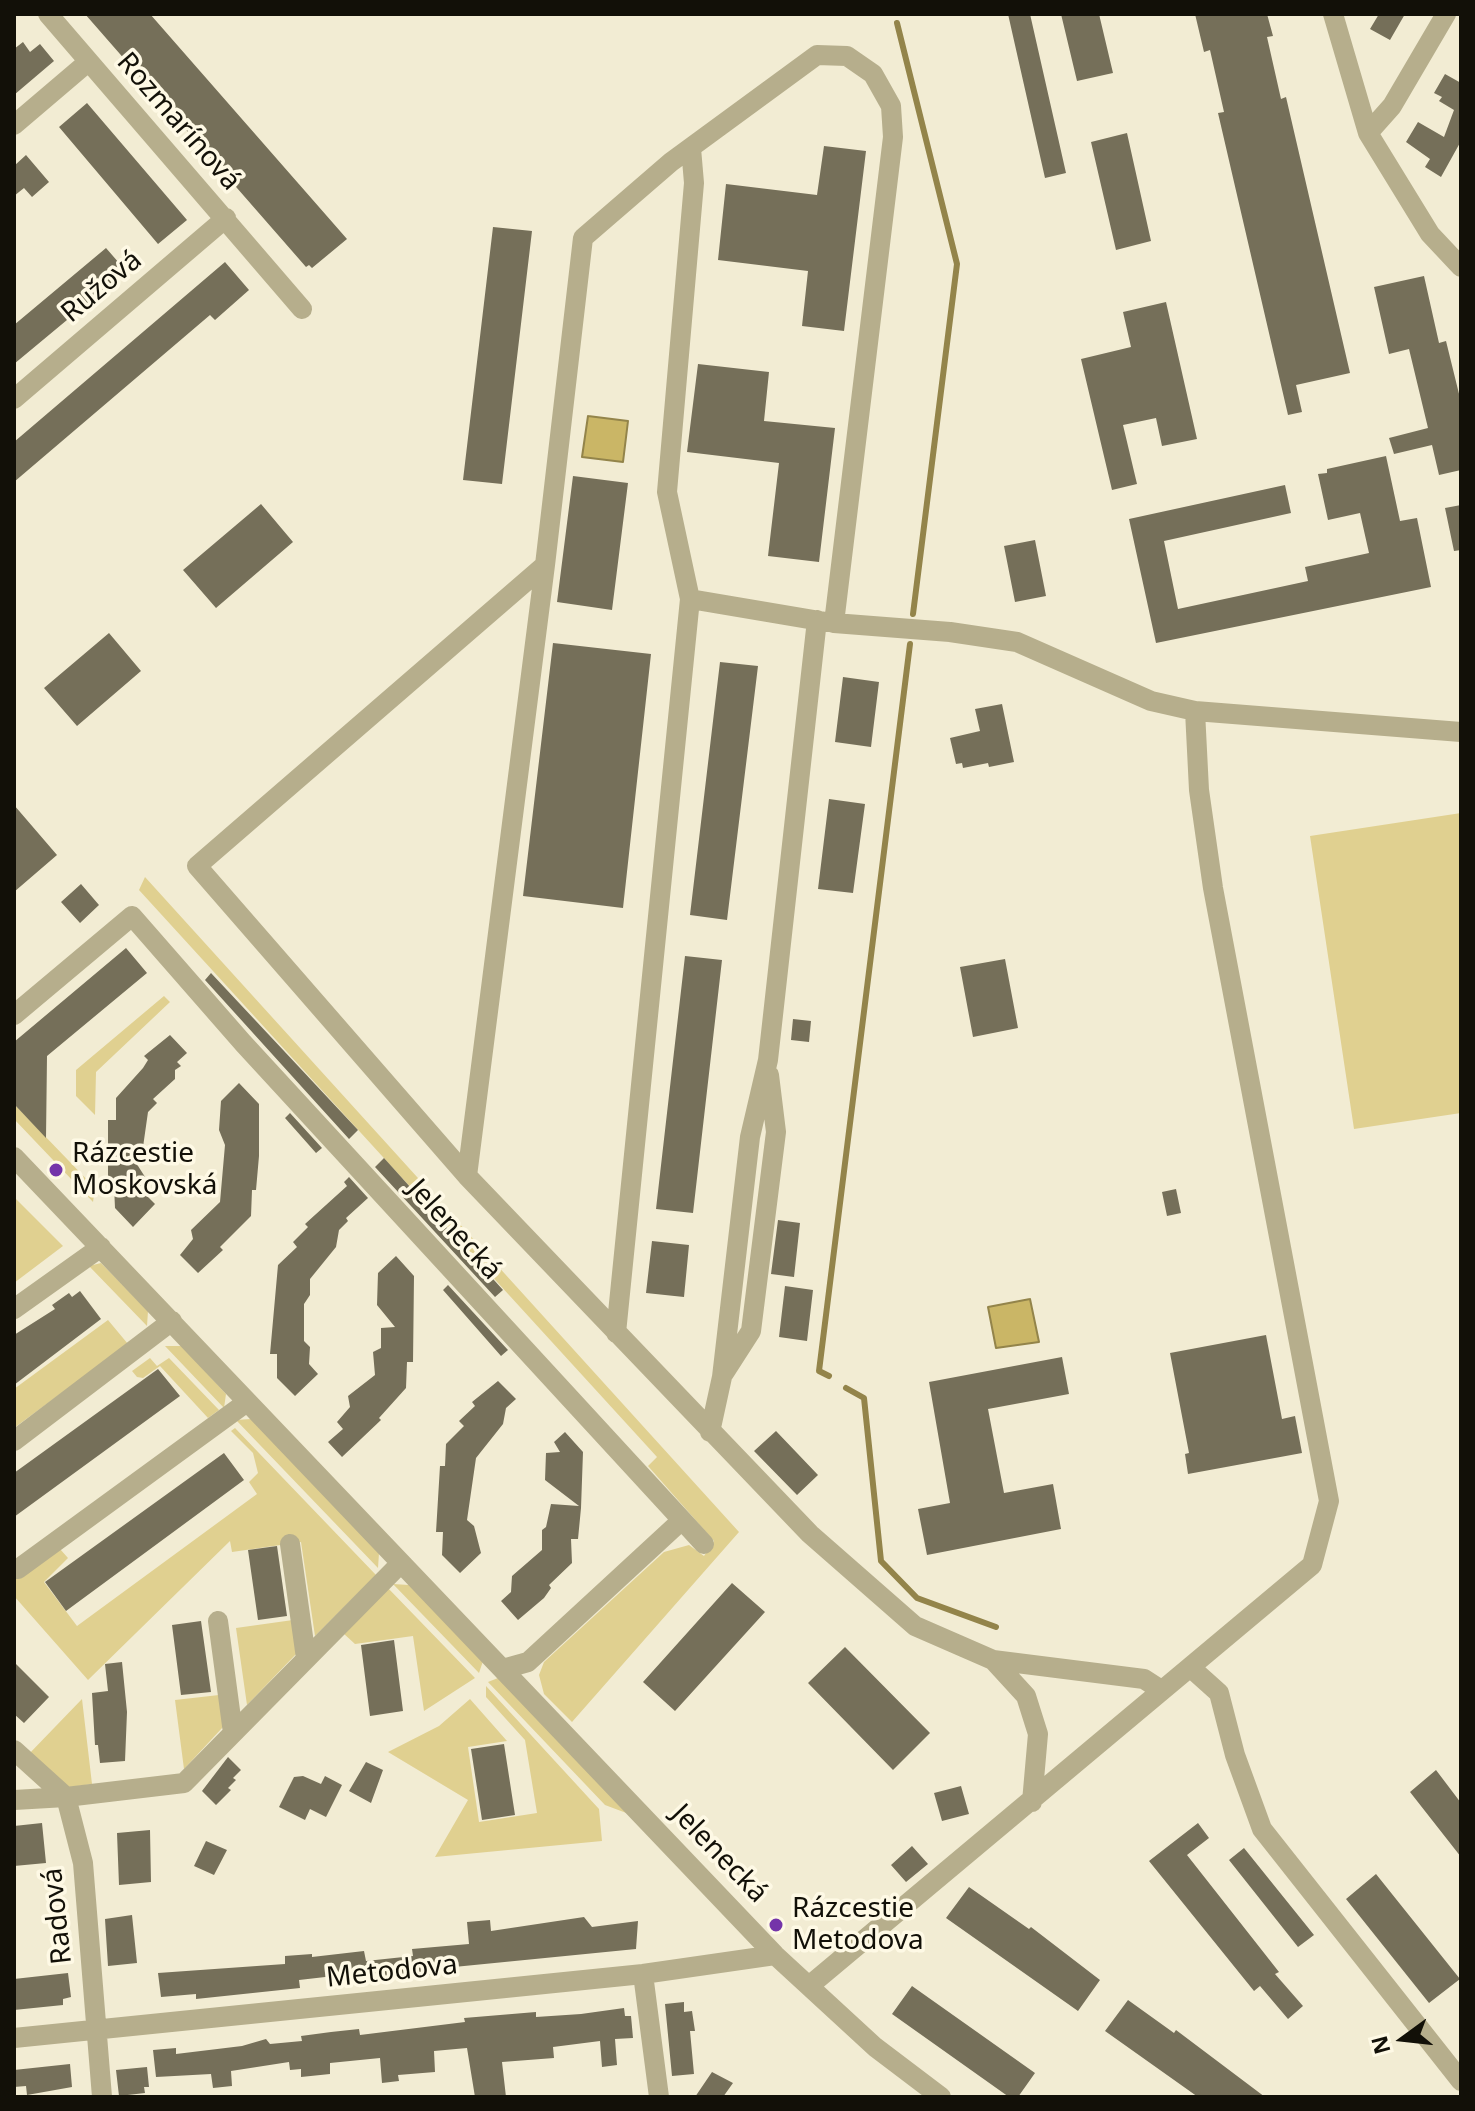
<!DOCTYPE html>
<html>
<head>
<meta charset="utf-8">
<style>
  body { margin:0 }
  #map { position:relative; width:1475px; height:2111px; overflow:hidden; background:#f2ecd3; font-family:"Noto Sans",sans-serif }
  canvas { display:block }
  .frame { position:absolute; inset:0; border:16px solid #121008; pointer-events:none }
  .north { position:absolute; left:1363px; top:1999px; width:80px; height:80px; -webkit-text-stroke:6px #fef9e5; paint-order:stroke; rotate:255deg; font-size:22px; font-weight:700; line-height:32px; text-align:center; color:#121008 }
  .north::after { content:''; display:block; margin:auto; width:28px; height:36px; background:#121008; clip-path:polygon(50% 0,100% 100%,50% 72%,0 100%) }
</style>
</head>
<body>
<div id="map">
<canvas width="1475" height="2111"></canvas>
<div class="frame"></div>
<div class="north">N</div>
</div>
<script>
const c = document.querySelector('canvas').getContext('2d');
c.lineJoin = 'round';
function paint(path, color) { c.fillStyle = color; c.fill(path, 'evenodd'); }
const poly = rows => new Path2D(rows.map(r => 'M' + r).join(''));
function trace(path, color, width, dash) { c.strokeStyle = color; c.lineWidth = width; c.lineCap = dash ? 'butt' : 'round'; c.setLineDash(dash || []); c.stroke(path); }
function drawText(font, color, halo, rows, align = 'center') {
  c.font = font + ' "Noto Sans",sans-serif'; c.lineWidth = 7; c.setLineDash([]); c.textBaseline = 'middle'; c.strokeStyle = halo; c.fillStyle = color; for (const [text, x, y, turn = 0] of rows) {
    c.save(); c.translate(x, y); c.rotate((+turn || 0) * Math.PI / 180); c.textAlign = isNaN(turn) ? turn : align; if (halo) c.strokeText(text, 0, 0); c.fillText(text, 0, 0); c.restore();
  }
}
paint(poly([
  [1461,813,1461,1113,1354,1129,1310,836],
  [145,877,739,1532,572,1722,544,1694,539,1675,544,1662,664,1552,689,1545,704,1556,714,1541,648,1466,657,1457,139,890],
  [164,996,170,1002,96,1072,95,1115,76,1096,76,1070],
  [14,1104,95,1188,93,1202,14,1119],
  [14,1197,63,1246,14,1283],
  [101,1263,148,1311,147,1326,89,1266],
  [108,1320,128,1344,14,1428,14,1389],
  [165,1346,182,1346,226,1394,224,1408],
  [150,1358,157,1366,169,1358,219,1410,208,1418,160,1366,143,1378,137,1377,132,1371],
  [251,1419,379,1553,378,1568,236,1420],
  [235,1428,376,1575,315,1636,301,1542,232,1552,230,1541,88,1680,14,1596,14,1564,60,1549,68,1558,44,1582,77,1626,257,1494,249,1482,258,1473,253,1453,231,1431],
  [393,1584,409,1585,483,1661,479,1673],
  [387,1587,475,1678,424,1711,413,1636,355,1644,343,1633],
  [293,1620,298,1652,247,1705,236,1628],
  [498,1678,629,1814,605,1805,488,1682],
  [486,1686,599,1809,602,1841,435,1857,468,1800,388,1752,439,1726,470,1699,507,1741,468,1747,479,1822,537,1813,525,1740,486,1697],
  [219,1695,223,1727,184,1769,175,1700],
  [82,1699,92,1784,64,1788,27,1756]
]), '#e0d090');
const water = poly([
  [588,416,628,421,623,462,582,457,588,416],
  [1030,1299,1039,1342,996,1348,988,1307,1030,1299]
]);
paint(water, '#cab666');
trace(water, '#93844a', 2);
trace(poly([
  [897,23,957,264,913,614],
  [829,1376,819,1371,910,644],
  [846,1388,864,1398,881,1561,917,1598,996,1627]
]), '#93844a', 6);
paint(poly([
  [85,14,150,14,347,239,312,268,309,265,306,267],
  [1008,14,1030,14,1066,173,1045,178],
  [1061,14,1099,14,1113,73,1077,81],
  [1195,14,1267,14,1273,36,1267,37,1281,99,1286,97,1350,373,1296,385,1302,412,1288,415,1218,113,1224,112,1210,50,1204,52],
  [1379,14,1405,14,1390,40,1370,29],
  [23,42,30,52,40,44,54,61,14,95,14,49],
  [1445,74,1461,83,1461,141,1441,177,1425,167,1430,159,1406,142,1418,122,1444,137,1454,110,1439,101,1442,97,1434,93],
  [87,103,187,220,158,244,59,127],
  [1127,133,1151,241,1116,250,1091,142],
  [824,146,866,151,844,331,802,326,808,271,718,260,726,184,817,195],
  [26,155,49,182,32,197,24,188,14,196,14,166],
  [493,227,532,231,502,484,463,480],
  [106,248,126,271,14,364,14,325],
  [225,262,249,290,215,320,210,315,14,482,14,442],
  [1424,276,1439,343,1446,341,1461,402,1461,470,1439,475,1432,445,1394,454,1389,438,1428,428,1409,349,1389,354,1374,287],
  [1166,302,1197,439,1162,446,1156,418,1123,425,1137,484,1112,490,1081,359,1131,347,1123,312],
  [698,364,769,372,764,421,835,428,819,562,768,556,779,463,687,452],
  [1386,456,1400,521,1417,518,1431,587,1156,643,1129,519,1285,485,1291,513,1164,541,1178,609,1308,581,1305,567,1369,553,1360,513,1328,520,1318,474,1327,473,1327,469],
  [573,476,628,483,612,610,557,602],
  [261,504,293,542,216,608,183,570],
  [1461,505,1461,550,1454,551,1445,508],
  [1035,540,1046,596,1015,602,1004,546],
  [109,633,141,671,77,726,44,688],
  [553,643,651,654,623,908,523,896],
  [720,662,758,666,727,920,690,915],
  [843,677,879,682,871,747,835,742],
  [1002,704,1014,762,989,767,988,763,963,768,962,763,956,764,950,738,980,731,975,709],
  [829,799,865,804,853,893,818,889],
  [14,805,57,855,14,892],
  [81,884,99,905,80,923,61,902],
  [126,948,147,973,47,1056,46,1138,14,1104,14,1042],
  [685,956,722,960,693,1213,656,1209],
  [1005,959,1018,1028,973,1037,960,967],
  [211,973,358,1130,349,1139,205,980],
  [793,1019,811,1021,809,1042,791,1040],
  [170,1035,187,1053,177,1062,181,1066,175,1070,175,1079,153,1099,157,1103,148,1112,142,1154,131,1155,147,1180,147,1196,155,1204,133,1227,115,1208,114,1186,108,1186,108,1120,116,1120,116,1098,143,1068,148,1060,144,1056],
  [239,1083,259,1104,259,1156,256,1190,252,1190,251,1216,220,1247,223,1250,198,1273,180,1255,193,1239,191,1230,220,1202,225,1145,219,1130,221,1101],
  [290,1113,322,1148,316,1153,285,1118],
  [384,1158,503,1290,495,1297,375,1167],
  [349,1177,368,1198,346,1218,348,1221,339,1230,336,1247,310,1279,310,1295,304,1304,304,1341,310,1347,309,1364,318,1374,295,1396,277,1378,277,1354,270,1354,278,1265,297,1247,293,1242,308,1227,305,1224,347,1186,344,1182],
  [1176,1189,1181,1213,1167,1216,1162,1192],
  [778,1220,800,1223,794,1277,771,1274],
  [652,1241,689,1245,684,1297,646,1293],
  [396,1256,414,1276,413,1362,407,1362,406,1388,379,1418,381,1420,342,1457,328,1442,343,1429,337,1422,350,1407,348,1396,375,1375,373,1352,381,1348,381,1328,395,1327,377,1305,378,1273],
  [448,1285,508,1350,501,1356,443,1290],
  [785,1286,813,1290,807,1341,779,1337],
  [80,1291,101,1319,14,1385,14,1335,55,1309,52,1305,69,1293,72,1297],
  [1266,1335,1282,1419,1295,1416,1302,1453,1188,1474,1185,1454,1189,1453,1170,1353],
  [1062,1357,1069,1394,988,1409,1004,1493,1053,1484,1061,1529,927,1555,918,1509,950,1503,929,1382],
  [158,1369,180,1396,14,1517,14,1473],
  [498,1381,516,1399,506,1408,503,1424,476,1458,467,1520,474,1526,481,1553,460,1573,442,1555,443,1532,436,1532,440,1466,445,1466,446,1444,464,1426,459,1421,475,1406,472,1402],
  [776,1431,818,1475,797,1495,754,1451],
  [565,1432,583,1452,581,1508,578,1539,571,1539,572,1563,549,1585,551,1588,544,1598,518,1620,501,1601,511,1592,512,1576,542,1550,542,1530,546,1527,551,1504,579,1506,545,1480,546,1453,560,1452,554,1442],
  [224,1453,244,1480,66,1611,45,1582],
  [277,1546,287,1616,258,1620,248,1550],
  [732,1583,765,1612,675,1711,643,1682],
  [201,1621,211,1692,181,1695,172,1625],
  [394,1640,403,1711,370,1716,361,1645],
  [845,1647,930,1733,893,1770,808,1683],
  [14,1662,49,1697,24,1723,14,1714],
  [122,1662,127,1712,125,1761,100,1763,98,1745,95,1745,92,1693,108,1691,105,1664],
  [504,1744,515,1815,482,1820,471,1749],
  [228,1757,241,1770,233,1778,236,1780,228,1788,231,1790,216,1805,202,1791],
  [366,1762,383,1770,371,1803,349,1791],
  [1436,1770,1461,1803,1461,1857,1410,1792],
  [303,1776,321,1784,325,1776,342,1785,326,1817,310,1809,305,1820,279,1807,294,1777],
  [961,1786,969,1814,942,1821,934,1793],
  [42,1823,46,1863,14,1866,14,1826],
  [1198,1823,1209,1838,1187,1855,1279,1972,1275,1974,1303,2006,1288,2019,1260,1986,1254,1991,1149,1861],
  [150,1830,151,1882,119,1885,117,1833],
  [206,1841,227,1850,214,1875,194,1866],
  [912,1846,928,1864,906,1882,891,1865],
  [1244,1848,1314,1935,1298,1947,1229,1860],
  [1376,1874,1460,1979,1429,2003,1346,1899],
  [969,1887,1029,1929,1031,1927,1100,1980,1078,2011,946,1918],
  [132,1915,137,1963,108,1966,105,1919],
  [584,1917,592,1927,638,1921,636,1949,454,1967,454,1972,334,1985,334,1976,299,1980,300,1988,196,1999,196,1994,161,1997,158,1973,285,1964,285,1956,312,1954,312,1957,364,1951,366,1961,413,1956,412,1949,469,1944,467,1922,490,1920,491,1931],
  [68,1973,71,1997,63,1999,63,2005,14,2010,14,1979],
  [912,1986,1035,2073,1018,2097,1009,2097,892,2014],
  [1128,2000,1174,2033,1176,2030,1265,2097,1198,2097,1105,2031],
  [684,2002,684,2012,692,2011,695,2031,690,2031,694,2074,672,2076,665,2004],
  [624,2008,625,2016,631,2016,633,2038,615,2039,617,2065,602,2067,600,2041,553,2047,554,2058,502,2062,506,2097,475,2097,467,2048,434,2051,435,2072,398,2075,399,2081,382,2083,380,2058,330,2063,330,2074,301,2077,301,2069,290,2070,289,2062,231,2071,232,2086,213,2088,211,2074,156,2077,153,2050,176,2048,176,2054,242,2046,266,2039,270,2044,302,2041,301,2036,331,2032,359,2029,360,2035,465,2022,464,2018,536,2012,536,2017,581,2014],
  [70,2064,72,2087,27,2095,26,2086,14,2087,14,2070],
  [147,2067,149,2087,144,2087,145,2093,119,2096,116,2070],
  [712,2072,733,2083,723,2097,695,2097]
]), '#756f59');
trace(poly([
  [48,14,302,309],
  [1333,14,1368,133,1430,234,1461,267],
  [14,125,88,62],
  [1368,133,1392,106,1446,14],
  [691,148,694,183,667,492,690,599,826,622],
  [14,399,226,218],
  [545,565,583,238,671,162,817,55,847,56,873,74,891,106,893,137,834,623,950,632,1017,642,1151,701,1195,711,1461,732],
  [14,1015,132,916,243,1043,682,1520,528,1662,503,1669],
  [14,1157,775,1955,875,2047,941,2097],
  [467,1176,545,565,197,866,467,1176,810,1534,915,1626,993,1660,1026,1696,1038,1734,1032,1802],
  [14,1309,101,1247],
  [616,1333,690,599],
  [724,1373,751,1331,776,1132,769,1075],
  [710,1432,722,1377,750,1137,768,1060,817,620],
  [14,1441,172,1321],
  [682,1520,704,1544],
  [290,1544,306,1658],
  [18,1569,247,1402],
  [218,1621,233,1733],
  [993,1660,1144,1679,1161,1690],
  [1190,1667,1219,1693,1235,1755,1262,1829,1461,2081],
  [14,1750,66,1797,184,1783,401,1563],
  [14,1800,66,1797,83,1863,102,2097],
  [643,1974,659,2097],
  [809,1986,1312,1565,1329,1501,1213,888,1199,790,1195,711],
  [14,2038,643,1974,775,1955]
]), '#b6ae8c', 20);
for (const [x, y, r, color] of [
  [56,1170,8,"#7434a9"],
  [776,1925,8,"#7434a9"]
]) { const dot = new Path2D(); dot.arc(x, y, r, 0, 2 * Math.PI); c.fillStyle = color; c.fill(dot); trace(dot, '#fef9e5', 3); }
drawText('28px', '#121008', '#fef9e5', [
  ["Rozmarínová",178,122,49],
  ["Ružová",102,287,-40],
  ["Jelenecká",454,1230,48],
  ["Jelenecká",719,1854,46],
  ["Radová",58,1916,-96],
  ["Metodova",392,1972,-6]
]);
drawText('28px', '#121008', '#fef9e5', [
  ["Rázcestie",72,1154],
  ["Moskovská",72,1186],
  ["Rázcestie",792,1909],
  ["Metodova",792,1941]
], 'left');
</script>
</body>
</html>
